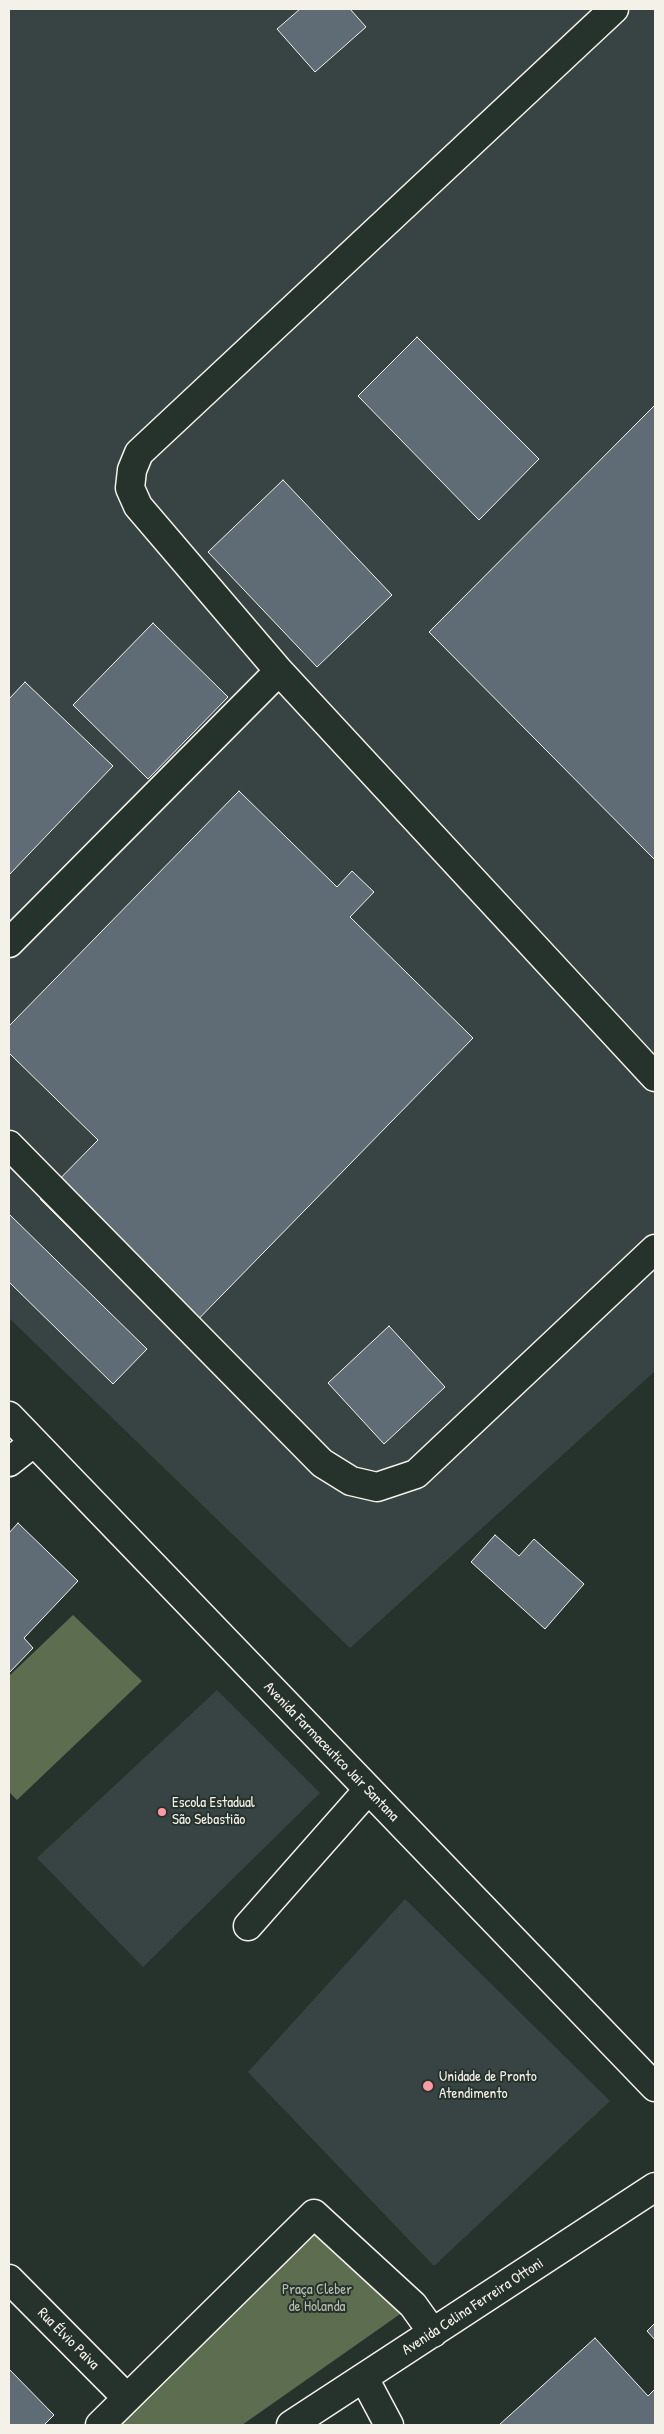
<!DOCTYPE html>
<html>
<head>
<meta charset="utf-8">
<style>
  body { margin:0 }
  #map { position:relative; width:664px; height:2434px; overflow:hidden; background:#26332d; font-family:"Patrick Hand",sans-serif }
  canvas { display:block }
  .frame { position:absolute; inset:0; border:10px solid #f4f1e8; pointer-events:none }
</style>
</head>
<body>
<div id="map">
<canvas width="664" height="2434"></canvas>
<div class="frame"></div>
</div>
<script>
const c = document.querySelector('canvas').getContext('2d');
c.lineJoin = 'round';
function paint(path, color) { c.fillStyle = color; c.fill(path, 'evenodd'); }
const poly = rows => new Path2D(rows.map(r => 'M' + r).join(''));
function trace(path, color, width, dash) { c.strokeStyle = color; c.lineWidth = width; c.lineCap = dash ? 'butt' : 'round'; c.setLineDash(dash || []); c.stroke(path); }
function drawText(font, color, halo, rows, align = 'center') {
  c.font = font + ' "Patrick Hand",sans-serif'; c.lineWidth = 4; c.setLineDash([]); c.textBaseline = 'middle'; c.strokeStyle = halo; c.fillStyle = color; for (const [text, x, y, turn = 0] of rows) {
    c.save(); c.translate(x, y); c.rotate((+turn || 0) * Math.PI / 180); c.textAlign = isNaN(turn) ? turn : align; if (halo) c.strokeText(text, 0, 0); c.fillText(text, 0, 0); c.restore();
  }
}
paint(poly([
  [9,9,655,9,655,1371,350,1648,9,1318],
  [217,1690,320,1793,143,1967,37,1858],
  [405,1899,610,2101,434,2266,248,2072]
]), '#374443');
paint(poly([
  [73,1615,142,1681,17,1800,9,1792,9,1676],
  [315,2214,413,2305,242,2425,101,2425]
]), '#5d6d4f');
const building = poly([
  [300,9,350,9,366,27,315,72,277,29,300,9],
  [417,337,539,459,479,520,358,396,417,337],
  [655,405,655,860,429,632,655,405],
  [283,480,392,595,317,667,208,552,283,480],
  [153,623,228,697,148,779,73,705,153,623],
  [25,682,113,766,9,875,9,699,25,682],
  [239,791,337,887,352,871,374,892,350,917,473,1038,180,1338,40,1199,98,1140,9,1053,9,1026,239,791],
  [9,1214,147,1349,113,1384,9,1282,9,1214],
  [389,1326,445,1387,384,1444,328,1383,389,1326],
  [18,1523,78,1581,24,1638,33,1648,9,1673,9,1533,18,1523],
  [495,1535,519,1556,534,1539,584,1584,545,1629,471,1562,495,1535],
  [655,2323,655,2340,647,2331,655,2323],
  [595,2338,648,2396,655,2389,655,2425,499,2425,595,2338],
  [9,2369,54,2415,44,2425,9,2425,9,2369]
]);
paint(building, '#5f6b75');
trace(building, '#f4f1e8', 1);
const minor = poly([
  [279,671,655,1077],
  [9,943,279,671,138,506,130,488,132,470,139,453,614,9],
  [9,1145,322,1463,351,1481,377,1487,416,1474,655,1249],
  [9,1416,655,2087],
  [9,1462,33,1443],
  [248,1926,368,1790],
  [9,2279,127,2398],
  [364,2378,389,2425],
  [100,2425,314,2214,413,2305,433,2333],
  [291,2425,655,2187]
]);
trace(minor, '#f4f1e8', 31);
trace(minor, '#26332d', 28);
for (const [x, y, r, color] of [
  [162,1812,5,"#ff9aa2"],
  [428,2086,6,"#ff9aa2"]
]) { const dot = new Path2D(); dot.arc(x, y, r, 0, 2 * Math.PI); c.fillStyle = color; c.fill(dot); trace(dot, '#26332d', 2); }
drawText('15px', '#f4f1e8', '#26332d', [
  ["Avenida Farmaceutico Jair Santana",331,1752,46],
  ["Avenida Celina Ferreira Ottoni",473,2307,-33],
  ["Rua Élvio Paiva",68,2339,45]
]);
drawText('15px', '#f4f1e8', '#26332d', [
  ["Escola Estadual",172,1803],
  ["São Sebastião",172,1820],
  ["Unidade de Pronto",439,2077],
  ["Atendimento",439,2094]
], 'left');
drawText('15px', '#b8bcab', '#26332d', [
  ["Praça Cleber",317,2290],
  ["de Holanda",317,2307]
]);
</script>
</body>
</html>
